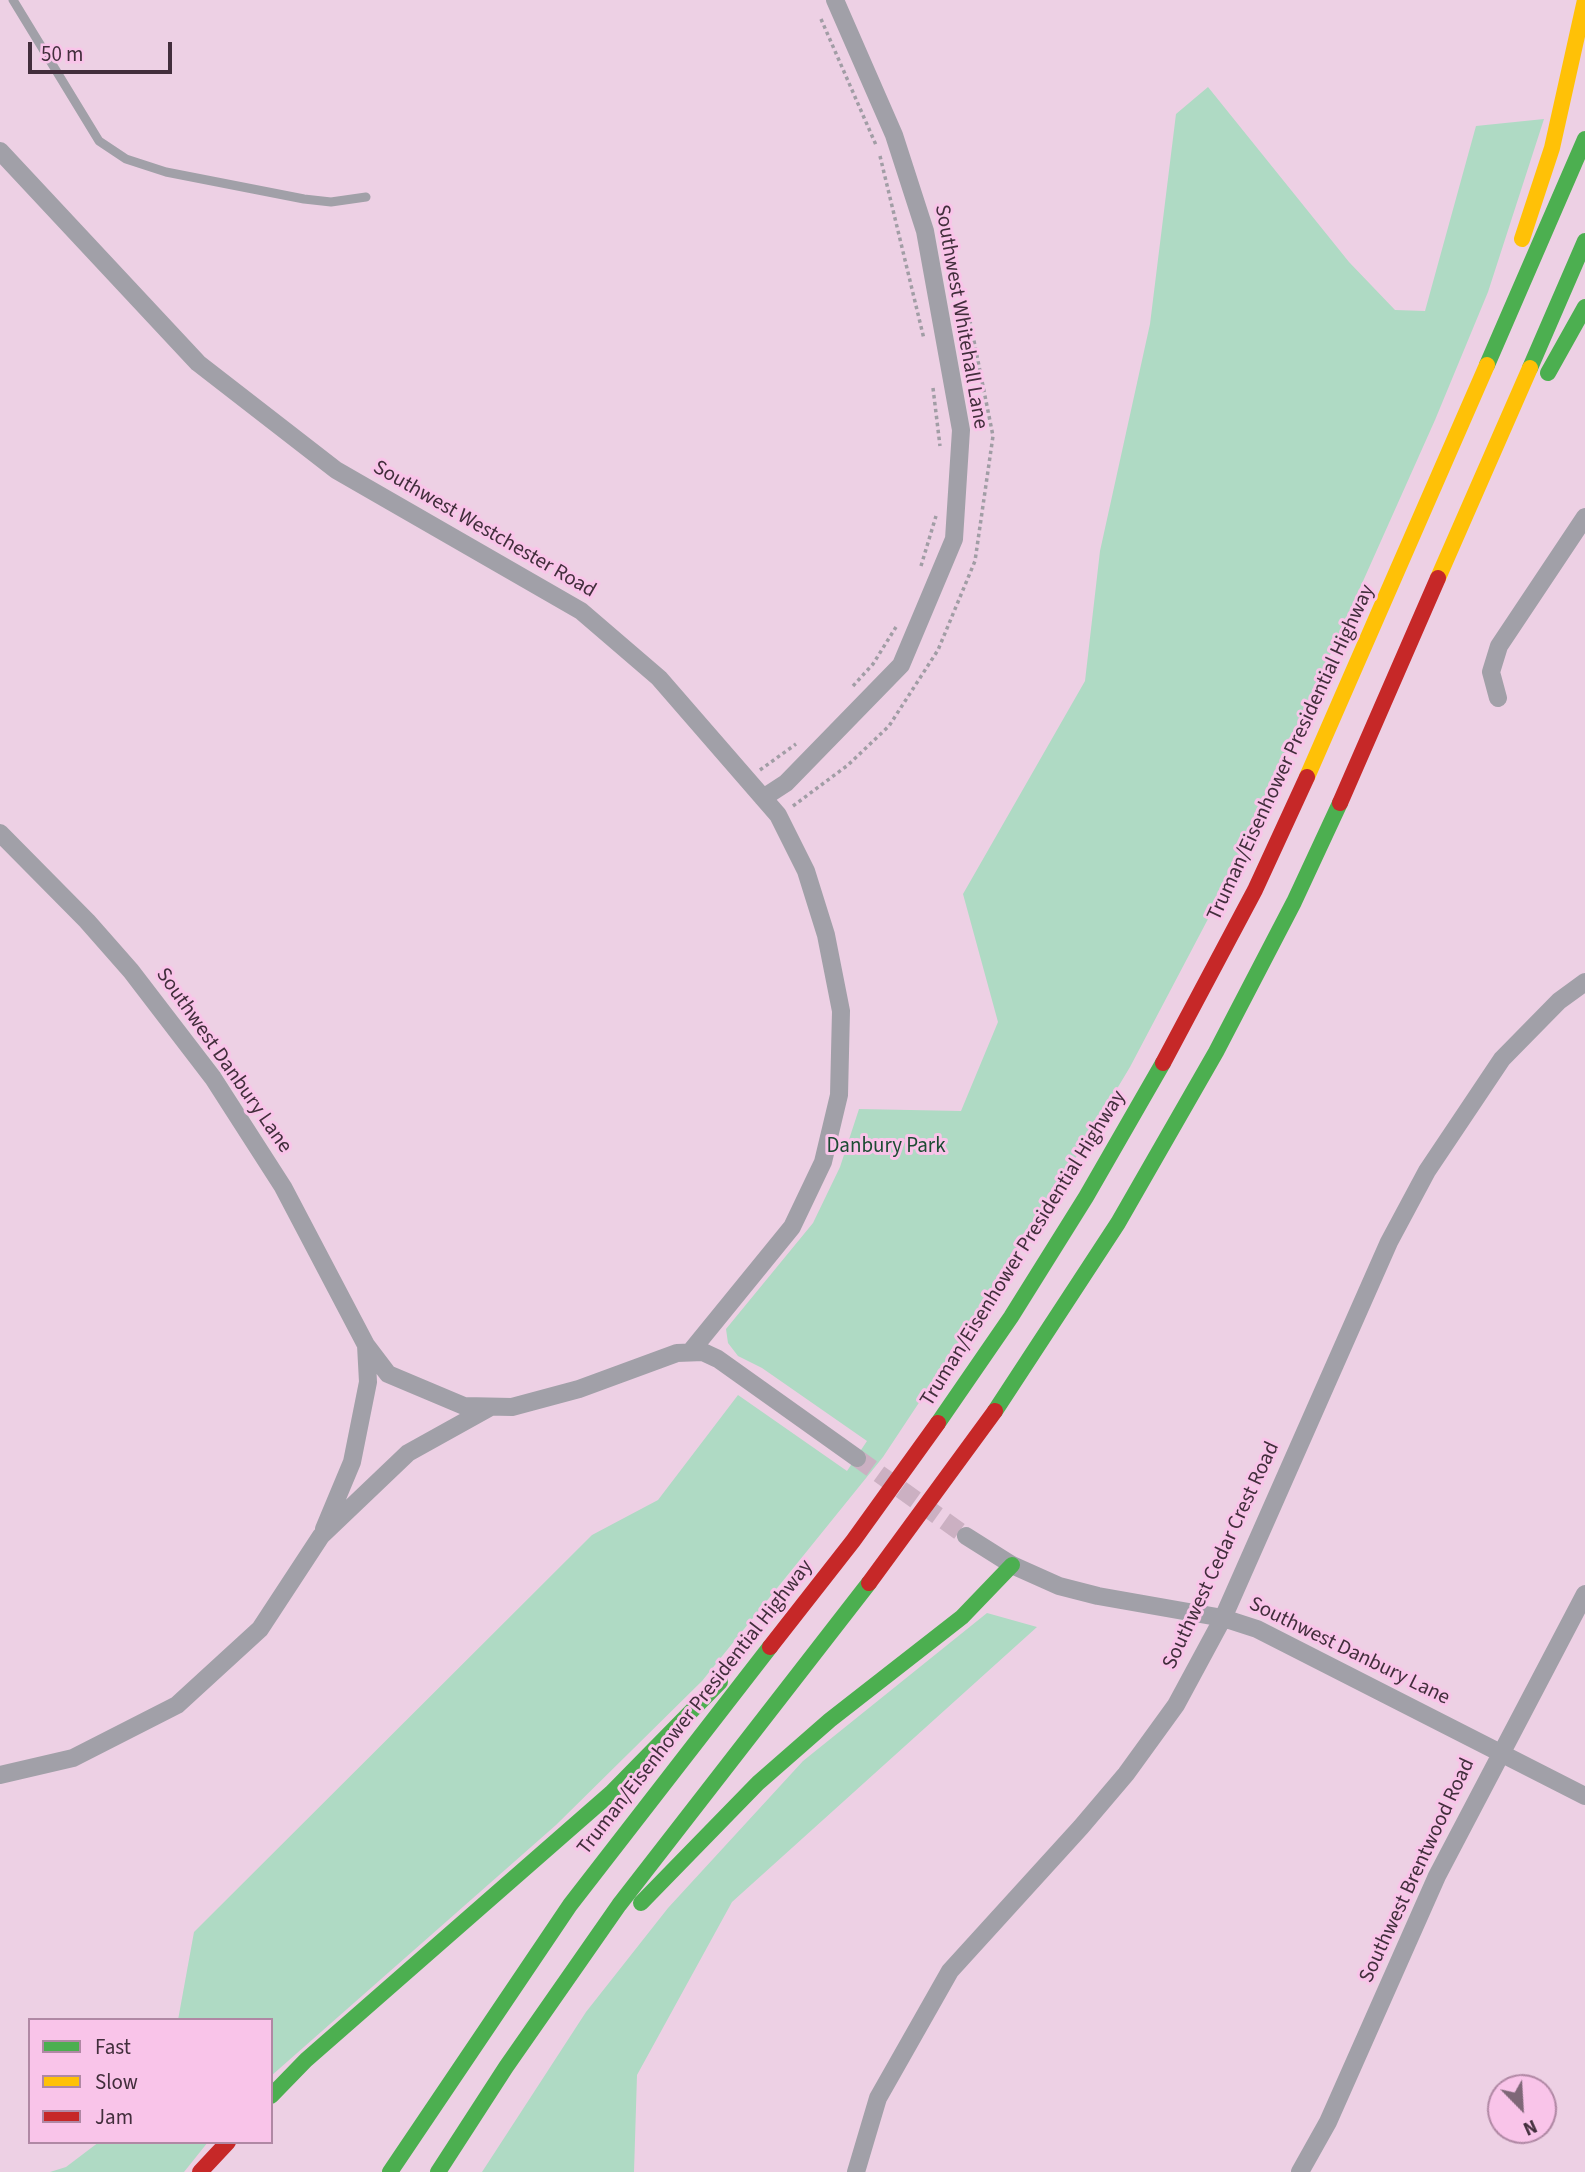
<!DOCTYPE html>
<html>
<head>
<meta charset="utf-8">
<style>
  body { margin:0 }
  #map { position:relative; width:1585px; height:2172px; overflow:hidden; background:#edd0e4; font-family:"Source Sans 3",sans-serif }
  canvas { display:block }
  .legend { position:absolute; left:28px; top:2018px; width:245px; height:126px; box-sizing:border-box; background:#f9c4e9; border:2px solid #b088a4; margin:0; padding:9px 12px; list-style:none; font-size:21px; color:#422e3c }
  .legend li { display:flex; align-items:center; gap:14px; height:35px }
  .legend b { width:35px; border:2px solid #b088a4 }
  .north { position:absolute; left:1487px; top:2074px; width:70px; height:70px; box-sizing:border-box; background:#f9c4e9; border:2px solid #b088a4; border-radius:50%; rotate:156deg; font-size:19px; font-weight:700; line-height:28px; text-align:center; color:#422e3c }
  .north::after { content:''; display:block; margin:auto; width:24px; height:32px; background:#7e6777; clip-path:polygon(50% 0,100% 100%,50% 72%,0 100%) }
  .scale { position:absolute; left:28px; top:42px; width:144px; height:32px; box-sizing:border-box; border:4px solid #422e3c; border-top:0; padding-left:9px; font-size:21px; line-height:24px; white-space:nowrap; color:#422e3c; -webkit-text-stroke:5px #f9c4e9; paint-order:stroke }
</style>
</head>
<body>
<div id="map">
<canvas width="1585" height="2172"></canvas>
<ul class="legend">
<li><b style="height:9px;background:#4caf50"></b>Fast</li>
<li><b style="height:9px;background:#ffc107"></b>Slow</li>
<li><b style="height:9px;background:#c62828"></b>Jam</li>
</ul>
<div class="north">N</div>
<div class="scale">50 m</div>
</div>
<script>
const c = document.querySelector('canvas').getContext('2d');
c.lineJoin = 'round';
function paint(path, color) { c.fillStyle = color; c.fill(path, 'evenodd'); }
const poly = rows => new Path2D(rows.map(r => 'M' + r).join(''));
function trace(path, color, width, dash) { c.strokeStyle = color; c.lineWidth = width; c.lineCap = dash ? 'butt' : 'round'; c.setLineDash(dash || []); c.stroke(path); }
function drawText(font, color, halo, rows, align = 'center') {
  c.font = font + ' "Source Sans 3",sans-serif'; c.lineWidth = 6; c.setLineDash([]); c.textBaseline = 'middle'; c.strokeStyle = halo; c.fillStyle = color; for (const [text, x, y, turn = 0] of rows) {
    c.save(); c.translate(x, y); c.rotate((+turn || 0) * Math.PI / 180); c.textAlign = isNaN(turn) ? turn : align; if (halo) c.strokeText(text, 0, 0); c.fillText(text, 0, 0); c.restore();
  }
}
paint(poly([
  [1208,87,1349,262,1395,310,1425,311,1476,126,1544,119,1488,292,1435,420,1263,805,1208,919,1130,1067,1024,1244,883,1457,702,1681,556,1825,271,2076,271,2020,178,2020,194,1932,592,1535,658,1500,738,1395,847,1471,867,1441,762,1368,738,1356,728,1343,726,1329,813,1223,840,1167,859,1109,961,1111,998,1022,963,894,1085,681,1100,551,1150,324,1176,114],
  [987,1613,1037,1627,732,1902,637,2075,634,2172,482,2172,586,2012,668,1908,803,1761],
  [99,2142,208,2142,184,2172,50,2172,66,2167]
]), '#afdac4');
trace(poly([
  [857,1458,966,1536]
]), '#cbb0c2', 18, [18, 9]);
trace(poly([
  [821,19,876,145],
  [880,156,924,339],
  [933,388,940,446],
  [921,566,936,516],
  [853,686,873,664,896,627],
  [760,770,796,744],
  [793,806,848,765,889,726,938,650,975,561,993,436,966,301]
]), '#a19da5', 3.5, [3.5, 3.5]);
trace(poly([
  [13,0,99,141,126,159,166,172,304,199,331,202,366,197]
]), '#a1a0a8', 9);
trace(poly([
  [0,151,198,363,336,470,581,611,659,678,778,815,806,871,826,935,841,1011,839,1095,823,1162,792,1227,691,1351],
  [1498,698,1491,672,1499,646,1585,517],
  [763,798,786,783,901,665,954,539,961,430,925,231,894,135,835,0],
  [0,833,87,921,131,971,213,1078,283,1187,366,1345,388,1374,464,1406,512,1407,579,1389,677,1353,703,1352,718,1359,857,1458],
  [324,1529,352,1462,368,1382,366,1345],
  [966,1536,1012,1565,1059,1586,1098,1596,1223,1618,1257,1629,1585,1796],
  [0,1775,73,1758,177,1705,260,1629,321,1536,408,1453,489,1408],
  [856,2172,878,2098,950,1971,1081,1827,1126,1774,1176,1705,1223,1618,1389,1242,1427,1171,1502,1059,1559,1001,1585,982],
  [1300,2172,1328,2122,1437,1876,1585,1594]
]), '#a1a0a8', 18);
trace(poly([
  [1487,365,1585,139],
  [1530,368,1585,241],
  [1548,373,1585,307],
  [995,1411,1118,1223,1216,1052,1294,902,1340,803],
  [938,1423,1011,1317,1086,1197,1163,1063],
  [641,1903,758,1783,830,1720,962,1617,1012,1565],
  [271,2096,306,2060,611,1793,720,1682],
  [390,2172,570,1905,770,1647],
  [438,2172,506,2067,619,1905,869,1583]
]), '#4caf50', 16);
trace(poly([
  [1522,239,1552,148,1585,0],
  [1438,578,1530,368],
  [1307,777,1487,365]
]), '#ffc107', 16);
trace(poly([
  [1340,803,1438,578],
  [1163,1063,1255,890,1307,777],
  [869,1583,995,1411],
  [770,1647,853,1541,938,1423],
  [200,2172,228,2142]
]), '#c62828', 16);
drawText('21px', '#422e3c', '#f9c4e9', [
  ["Southwest Whitehall Lane",960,317,80],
  ["Southwest Westchester Road",484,530,30],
  ["Truman/Eisenhower Presidential Highway",1292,753,-65],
  ["Southwest Danbury Lane",223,1061,55],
  ["Truman/Eisenhower Presidential Highway",1024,1249,-58],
  ["Southwest Cedar Crest Road",1222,1556,-65],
  ["Southwest Danbury Lane",1349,1652,26],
  ["Truman/Eisenhower Presidential Highway",696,1708,-52],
  ["Southwest Brentwood Road",1418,1871,-65]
]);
drawText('21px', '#1c4c33', '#f9c4e9', [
  ["Danbury Park",886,1147]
]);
</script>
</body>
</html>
